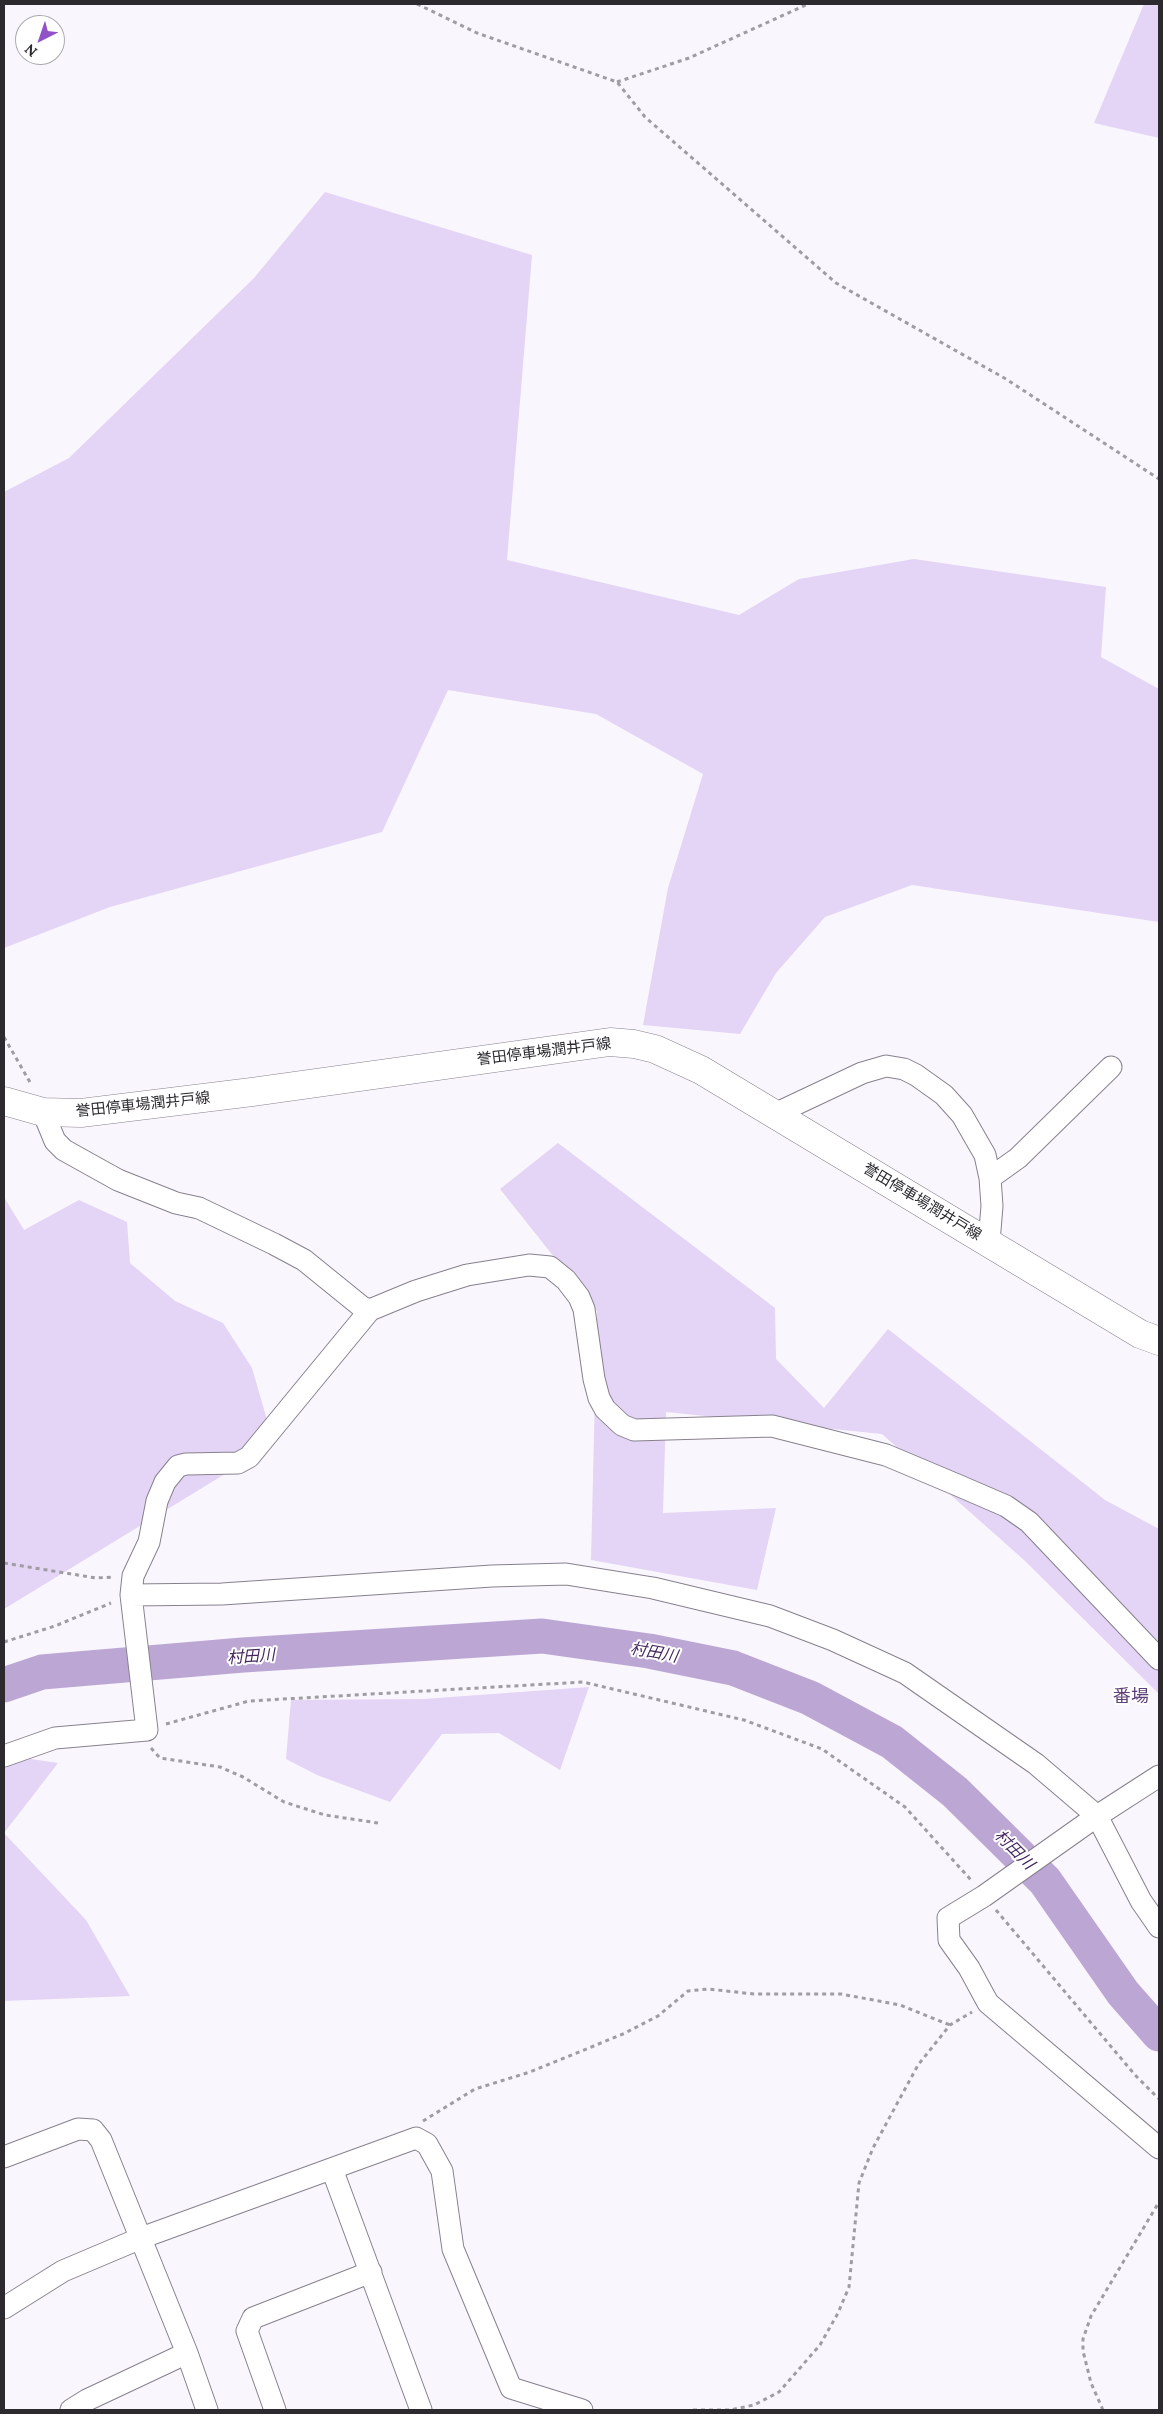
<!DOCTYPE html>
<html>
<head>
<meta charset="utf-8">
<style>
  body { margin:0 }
  #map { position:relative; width:1163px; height:2414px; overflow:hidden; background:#faf6fe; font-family:Lora,serif }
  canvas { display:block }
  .frame { position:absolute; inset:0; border:5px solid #2c2a2f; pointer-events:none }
  .north { position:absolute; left:15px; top:15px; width:50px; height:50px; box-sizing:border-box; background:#fff; border:1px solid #abaaac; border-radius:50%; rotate:221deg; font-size:14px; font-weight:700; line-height:20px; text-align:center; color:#2c2a2f }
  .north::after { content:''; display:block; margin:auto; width:18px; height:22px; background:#9152c8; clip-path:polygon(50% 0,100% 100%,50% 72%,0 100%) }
</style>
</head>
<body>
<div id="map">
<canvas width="1163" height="2414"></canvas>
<div class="frame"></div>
<div class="north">N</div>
</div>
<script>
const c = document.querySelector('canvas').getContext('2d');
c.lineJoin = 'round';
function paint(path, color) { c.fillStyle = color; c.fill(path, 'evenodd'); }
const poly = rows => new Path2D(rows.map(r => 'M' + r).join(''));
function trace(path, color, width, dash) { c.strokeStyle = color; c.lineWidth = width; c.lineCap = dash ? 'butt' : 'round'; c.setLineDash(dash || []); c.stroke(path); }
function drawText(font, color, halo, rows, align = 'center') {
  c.font = font + ' Lora,"Noto Sans JP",serif'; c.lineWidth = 4; c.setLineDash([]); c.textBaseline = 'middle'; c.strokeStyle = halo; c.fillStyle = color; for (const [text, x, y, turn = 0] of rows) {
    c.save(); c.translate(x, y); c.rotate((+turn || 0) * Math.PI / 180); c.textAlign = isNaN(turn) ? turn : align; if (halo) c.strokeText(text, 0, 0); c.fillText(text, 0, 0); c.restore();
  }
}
paint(poly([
  [1144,4,1159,4,1159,138,1094,123],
  [325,192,532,255,507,560,739,615,799,579,914,559,1106,587,1101,657,1159,689,1159,922,912,885,825,917,776,973,740,1034,643,1025,668,888,703,774,596,714,448,690,382,832,110,907,4,948,4,492,69,458,254,278],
  [558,1143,775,1308,776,1359,824,1408,888,1329,1105,1500,1159,1529,1159,1694,1024,1560,882,1434,666,1412,663,1513,776,1508,757,1590,591,1560,597,1311,500,1189],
  [4,1197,24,1230,79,1200,127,1222,130,1263,175,1301,223,1323,252,1368,274,1444,4,1609],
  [589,1687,560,1770,499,1733,442,1734,390,1802,317,1775,286,1759,291,1700,424,1699],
  [4,1755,58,1763,4,1833,86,1920,130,1996,4,2001]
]), '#e4d4f6');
trace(poly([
  [4,1685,42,1672,243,1655,542,1636,649,1651,733,1668,810,1698,892,1742,955,1792,1045,1881,1123,1993,1159,2034]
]), '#bca7d4', 35);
const street = poly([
  [43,1112,55,1141,64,1150,118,1180,176,1203,199,1208,274,1244,304,1260,362,1307,370,1310,416,1291,467,1275,529,1265,550,1267,566,1280,579,1297,584,1309,594,1379,599,1398,605,1409,622,1425,634,1430,772,1426,886,1455,962,1487,1006,1506,1029,1522,1159,1659],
  [775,1114,862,1073,886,1066,904,1069,916,1075,944,1095,962,1115,985,1155,990,1178,992,1206,989,1242],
  [990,1178,1018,1158,1111,1067],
  [131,1595,222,1594,492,1576,566,1574,653,1588,770,1616,833,1640,905,1673,1036,1764,1097,1816,1141,1901,1159,1927],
  [4,1756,55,1738,147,1730,131,1595,133,1576,149,1542,157,1501,165,1482,178,1466,186,1464,238,1463,249,1457,370,1310],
  [1159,1776,1097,1816,984,1896,948,1918,949,1940,969,1968,988,2003,1159,2148],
  [4,2157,78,2129,93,2130,101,2140,187,2353,207,2410],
  [332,2169,421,2410],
  [4,2308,63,2271,141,2238,416,2138,427,2144,442,2171,453,2249,511,2388,582,2410],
  [71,2410,87,2400,187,2353],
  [275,2410,247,2331,253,2318,371,2272]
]);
const secondary = poly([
  [4,1101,43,1112,81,1113,252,1092,610,1042,634,1044,655,1049,701,1070,1140,1334,1159,1341]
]);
trace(street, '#87818e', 23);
trace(secondary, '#87818e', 29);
trace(poly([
  [417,4,477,33,617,82,645,117,836,283,1006,379,1159,479],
  [617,82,689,58,808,4],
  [4,1037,31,1084],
  [4,1563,96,1578,114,1577],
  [4,1642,55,1626,111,1603],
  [166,1724,249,1701,583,1682,744,1720,822,1749,905,1807,971,1880],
  [151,1748,160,1758,220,1767,243,1777,284,1802,325,1815,378,1823],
  [996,1910,1135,2075,1159,2099],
  [423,2121,475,2089,530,2072,623,2034,658,2016,688,1991,708,1989,754,1994,841,1994,900,2005,950,2025],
  [693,2410,730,2410,754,2405,779,2392,820,2345,838,2313,849,2287,859,2183,873,2148,918,2065,950,2025,972,2012],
  [1103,2410,1091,2383,1083,2351,1083,2339,1091,2316,1159,2202]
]), '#9f9ca2', 3, [4, 4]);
trace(street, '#fff', 21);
trace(secondary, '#fff', 28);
drawText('15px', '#2c2a2f', '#fff', [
  ["誉田停車場潤井戸線",544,1052,-7],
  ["誉田停車場潤井戸線",143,1105,-6],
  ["誉田停車場潤井戸線",922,1202,31]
]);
drawText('italic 16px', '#44275e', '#fff', [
  ["村田川",654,1653,10],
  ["村田川",251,1657,-4],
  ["村田川",1014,1850,45]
]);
drawText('18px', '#5e407b', '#fff', [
  ["番場",1131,1697]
]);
</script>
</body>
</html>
